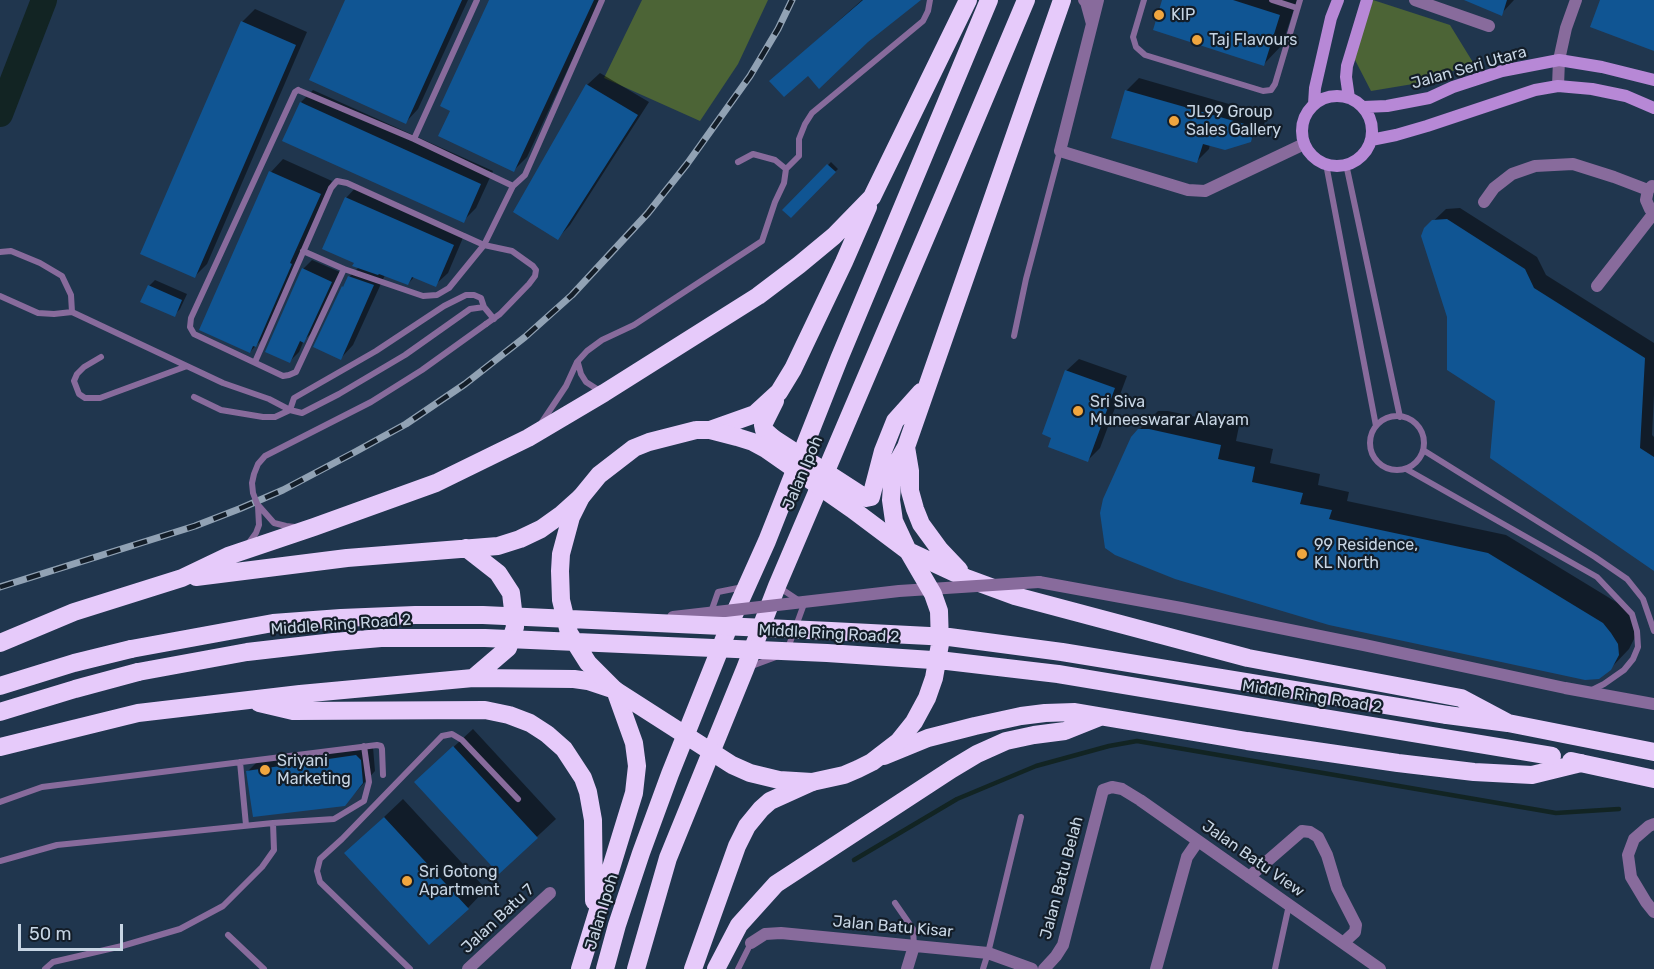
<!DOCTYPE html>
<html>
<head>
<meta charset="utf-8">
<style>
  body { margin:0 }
  #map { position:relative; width:1654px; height:969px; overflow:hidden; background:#20364e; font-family:Rubik,sans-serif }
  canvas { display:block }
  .scale { position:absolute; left:18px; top:924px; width:105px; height:27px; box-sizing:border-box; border:3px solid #c7d5e4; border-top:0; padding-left:8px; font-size:18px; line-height:21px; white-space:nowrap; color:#c7d5e4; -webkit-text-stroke:4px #131d28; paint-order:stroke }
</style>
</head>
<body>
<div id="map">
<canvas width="1654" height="969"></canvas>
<div class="scale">50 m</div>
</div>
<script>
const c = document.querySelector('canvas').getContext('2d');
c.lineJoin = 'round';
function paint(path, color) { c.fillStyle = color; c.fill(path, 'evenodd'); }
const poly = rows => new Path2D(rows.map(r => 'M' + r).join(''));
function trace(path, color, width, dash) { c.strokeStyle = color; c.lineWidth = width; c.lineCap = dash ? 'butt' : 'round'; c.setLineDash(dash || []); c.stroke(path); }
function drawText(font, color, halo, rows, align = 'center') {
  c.font = font + ' Rubik,sans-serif'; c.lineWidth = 4.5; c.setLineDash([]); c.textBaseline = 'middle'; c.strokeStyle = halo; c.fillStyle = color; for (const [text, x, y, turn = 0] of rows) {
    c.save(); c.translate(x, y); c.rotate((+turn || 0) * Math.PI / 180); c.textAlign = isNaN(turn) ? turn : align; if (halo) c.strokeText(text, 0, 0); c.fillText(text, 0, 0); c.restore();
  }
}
paint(poly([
  [642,0,768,0,738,64,700,121,604,78],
  [1373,0,1450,25,1474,64,1413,84,1371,91,1354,58]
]), '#4c6436');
paint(poly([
  [346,0,468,0,418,109,406,122],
  [491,0,600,0,527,157,514,170,452,110],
  [862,0,919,0,808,73,771,81],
  [1164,0,1297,0,1282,45,1264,64],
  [1468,0,1514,0,1501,14],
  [255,9,307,32,207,264,195,276,242,22],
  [600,73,649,102,570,225,558,238,587,85],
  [1139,78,1267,115,1263,128,1250,140,1210,144,1209,149,1197,161,1126,91],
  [313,90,493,171,476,208,463,221,301,102],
  [283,159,332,181,302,250,268,333,250,352,201,330,271,172],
  [831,162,838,169,791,216,784,210],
  [358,185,465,233,448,273,435,285,415,276,408,284,385,275,353,345,341,358,349,277,359,267,346,198],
  [1460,208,1537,257,1546,275,1654,343,1654,395,1652,435,1654,437,1654,569,1497,400,1448,317,1425,229,1446,209],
  [312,260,340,272,313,332,304,340,299,352,290,361,303,269],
  [155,280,187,294,180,309,174,315,149,286],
  [1079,359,1127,376,1100,448,1088,460,1066,371],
  [1158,411,1168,411,1239,426,1236,441,1273,449,1270,463,1320,474,1318,485,1349,492,1347,501,1506,535,1621,605,1630,615,1636,635,1629,649,1610,669,1139,430],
  [473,729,556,819,499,872,435,764],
  [373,747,375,771,344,805,248,771,260,759],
  [403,799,486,889,468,908,346,853]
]), '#0007');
trace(poly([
  [854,860,957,799,1036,766,1109,746,1137,741,1556,813,1619,809]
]), '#122423', 4.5);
trace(poly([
  [0,114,44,0]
]), '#122423', 26);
paint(poly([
  [345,0,462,0,406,124,309,80],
  [489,0,594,0,514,172,438,136,450,111,440,106],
  [863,0,921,0,868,42,819,89,808,76,784,97,769,81],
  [1162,0,1233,0,1280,15,1264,66,1153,30],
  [1464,0,1507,0,1502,16],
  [1600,0,1654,0,1654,51,1590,27],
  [241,21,296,45,195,278,140,254],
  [586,84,638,115,558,240,513,212],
  [1125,90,1255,127,1251,142,1225,150,1203,144,1197,163,1111,138],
  [300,102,481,184,464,223,282,141],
  [827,164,836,172,791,218,782,210],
  [269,171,321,194,290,263,292,264,256,347,253,346,250,353,199,330],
  [345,197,454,245,436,287,412,277,408,285,379,274,378,275,352,266,354,263,322,249],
  [1447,219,1525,269,1534,288,1645,358,1640,448,1654,457,1654,571,1490,458,1495,401,1447,370,1447,317,1421,236,1424,228,1432,220],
  [302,268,332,282,304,343,300,341,290,363,265,352],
  [348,276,374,285,341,360,313,347,342,286,343,287],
  [148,285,182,300,175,317,140,302],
  [1065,370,1115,388,1088,462,1048,447,1051,438,1042,434],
  [1138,429,1149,429,1221,445,1218,459,1255,467,1252,482,1303,493,1300,504,1332,510,1329,519,1488,553,1603,623,1611,633,1618,644,1619,655,1611,670,1599,679,1585,680,1329,625,1175,579,1115,555,1105,548,1100,513,1103,499,1131,437],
  [453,746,538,838,499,874,414,782],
  [356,755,361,760,363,783,345,806,253,817,246,771],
  [384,817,469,909,429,945,344,853]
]), '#105593');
trace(poly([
  [1144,0,1133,37,1136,47,1145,55,1263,91,1271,90,1275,84,1300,0],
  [1272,0,1297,8],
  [298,90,414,139,513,186,484,245,449,288,437,295,423,296,344,269,296,372,289,375,283,376,194,334,190,327,191,318,295,92,298,90],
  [414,139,477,0],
  [1326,164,1376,426],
  [1346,164,1400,417],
  [786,169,799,156,799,139,805,124,812,113,923,21,928,11,930,0],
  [513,186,525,175,602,0],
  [303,251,344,269],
  [0,252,11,251,40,263,62,276,71,295,72,312],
  [0,296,38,313,54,314,72,312,223,383,269,399,290,410,275,417,263,417,221,410,194,397],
  [484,307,470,309,405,355,339,394,302,413,290,410,294,398,376,351,444,306,466,295,474,295,481,298,484,307,494,319],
  [1014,336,1026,279,1060,151],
  [101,357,84,367,77,374,74,381,79,394,85,398,100,398,187,366],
  [255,362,331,188,337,181,347,183,484,245,512,251,533,266,536,270,535,276,529,284,500,314,486,324],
  [578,363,581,374,586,382,600,391],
  '1370 443a27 27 0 1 1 54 0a27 27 0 1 1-54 0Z',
  [542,422,566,386,577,362,587,351,602,340,634,325,762,241,775,202,784,183,786,169,775,160,753,154,738,162],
  [1423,450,1595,557,1627,579,1643,599,1654,631],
  [1406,469,1597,577,1632,614,1637,631,1638,647,1633,659,1624,670,1604,684,1590,691],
  [259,506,274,523,286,526,295,527],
  [248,544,256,533,259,525,258,506],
  [780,588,804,604,788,648],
  [711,612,718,592,743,587],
  [749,667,776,657],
  [240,762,246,825],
  [0,802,42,787,377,745,381,746,382,749,383,775],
  [0,861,57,845,273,823,334,819,364,801,369,782,364,746],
  [895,903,913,929,914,946],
  [228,935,264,969],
  [45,969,53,962,122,946,180,929,223,906,262,867,274,850,273,823],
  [410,969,320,882,317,871,320,859,342,839,442,736,452,734,462,740,518,799],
  [738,969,751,943],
  [983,969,988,953,1021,817],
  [1275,969,1289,905]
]), '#886b9c', 6);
trace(poly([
  [1084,0,1086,2,1092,24,1098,0],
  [1415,0,1489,26],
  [1092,24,1060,151,1188,190,1205,191,1304,144],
  [1558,86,1559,60,1566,28,1576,0],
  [1652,186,1648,190,1646,200,1650,209,1654,213],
  [1484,202,1494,188,1512,174,1535,166,1573,164,1614,177,1648,190],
  [1597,286,1654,213],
  [1039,582,1181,608,1364,645,1565,688,1654,704],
  [1654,824,1649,826,1634,839,1628,855,1631,877,1646,902,1654,912],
  [1249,877,1302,831,1310,832,1318,837,1327,855,1337,888,1356,925,1355,932,1343,943],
  [751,943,765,934,781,933,988,953,1032,969],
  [468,969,550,893],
  [907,969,914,946],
  [1044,969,1056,956,1063,945,1103,790,1112,787,1122,789,1140,800,1380,969],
  [1156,969,1187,857,1198,841]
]), '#886b9c', 12);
trace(poly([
  '1302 131a35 35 0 1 1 70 0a35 35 0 1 1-70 0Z',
  [1349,98,1346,77,1347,66,1367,0],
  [1314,104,1315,88,1331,18,1338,0],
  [1363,107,1387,106,1429,98,1453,87,1502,71,1559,60,1602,67,1654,80],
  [1371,140,1396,135,1427,126,1535,90,1558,86,1592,89,1626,96,1654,108]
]), '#b788d6', 12);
trace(poly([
  [1062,0,906,447,893,470,891,500,894,521,908,551,966,578,1015,596,1248,658,1461,698,1508,723],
  [710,430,755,414,779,392,793,369,844,262,868,207],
  [773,438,764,430,763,425,775,401],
  [906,447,910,471,910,491,915,509,921,524,940,550,959,570],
  [861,495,866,498,871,497,883,451,895,421,921,392],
  [466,548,498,573,511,593,515,627,508,648,473,678],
  [196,577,347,558,498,546,520,539,541,529,562,514,581,497],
  [0,643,74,612,182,578,228,556,314,527,436,483,528,438,604,393,758,296,799,265,834,236,872,197,968,0],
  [0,686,74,663,131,649],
  [259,703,293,711,485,710,509,715,530,723,547,734,564,749,583,778,588,792,593,820,594,901],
  [0,712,75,689,138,672],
  [1447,715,1508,723,1654,752],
  [0,747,138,713,300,694,473,678,574,679,588,681,615,690,634,743,637,766,634,793,580,969],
  [884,756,928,738,975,726,1021,716,1045,713,1075,712,1247,741,1398,763,1474,772,1532,775,1581,763],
  [1571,761,1654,779],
  [605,969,617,925,641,853,670,774,732,619,767,541,839,359,989,0],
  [636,969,668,858,745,669,777,586,945,192,1026,0],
  [693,969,737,846,747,826,761,809,770,801,812,782],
  [716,969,739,925,776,884,952,769,977,754,1006,741,1034,735,1065,731,1100,717]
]), '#e6cafa', 18);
const rail = poly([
  [0,587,195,526,239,509,283,490,355,452,406,424,465,384,525,337,572,295,648,213,687,164,750,76,778,29,792,0]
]);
trace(rail, '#91a2b4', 7);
trace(rail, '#131d28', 4.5, [14]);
trace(poly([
  [258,506,253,493,252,483,254,474,258,464,265,456,371,402,422,370,486,324]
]), '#886b9c', 6);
trace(poly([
  [673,617,899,591,1039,582]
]), '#886b9c', 12);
trace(poly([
  [696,430,710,430,737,437,753,442,766,449,852,509,908,551,933,594,939,611,940,644,934,678,927,698,914,722,898,742,872,762,858,769,844,775,812,782,779,780,750,773,732,765,615,690,588,663,569,633,561,600,560,571,561,554,571,517,581,497,599,475,634,448,649,442,696,430],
  [773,438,861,495],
  [131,649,273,623,341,618,415,615,483,615,831,631,949,637,1062,652,1447,715],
  [138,672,247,652,334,642,381,638,485,638,827,653,947,661,1058,674,1552,756]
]), '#e6cafa', 18);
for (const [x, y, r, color] of [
  [1159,15,6,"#f0a63f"],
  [1197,40,6,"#f0a63f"],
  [1174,121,6,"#f0a63f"],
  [1078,411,6,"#f0a63f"],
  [1302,554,6,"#f0a63f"],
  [265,770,6,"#f0a63f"],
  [407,881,6,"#f0a63f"]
]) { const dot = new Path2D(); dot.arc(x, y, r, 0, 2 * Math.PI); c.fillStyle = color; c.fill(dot); trace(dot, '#131d28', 2); }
drawText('16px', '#c7d5e4', '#131d28', [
  ["KIP",1171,15],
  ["Taj Flavours",1209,40],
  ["JL99 Group",1186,112],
  ["Sales Gallery",1186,130],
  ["Sri Siva",1090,402],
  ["Muneeswarar Alayam",1090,420],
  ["99 Residence,",1314,545],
  ["KL North",1314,563],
  ["Sriyani",277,761],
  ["Marketing",277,779],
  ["Sri Gotong",419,872],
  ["Apartment",419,890]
], 'left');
drawText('16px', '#c7d5e4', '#131d28', [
  ["Jalan Seri Utara",1469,68,-16],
  ["Jalan Ipoh",803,473,-67],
  ["Middle Ring Road 2",341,625,-4],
  ["Middle Ring Road 2",829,634,3],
  ["Middle Ring Road 2",1312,697,9],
  ["Jalan Batu View",1253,859,35],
  ["Jalan Batu Belah",1062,878,-75],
  ["Jalan Ipoh",602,912,-73],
  ["Jalan Batu 7",498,919,-43],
  ["Jalan Batu Kisar",893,927,5]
]);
</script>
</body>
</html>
